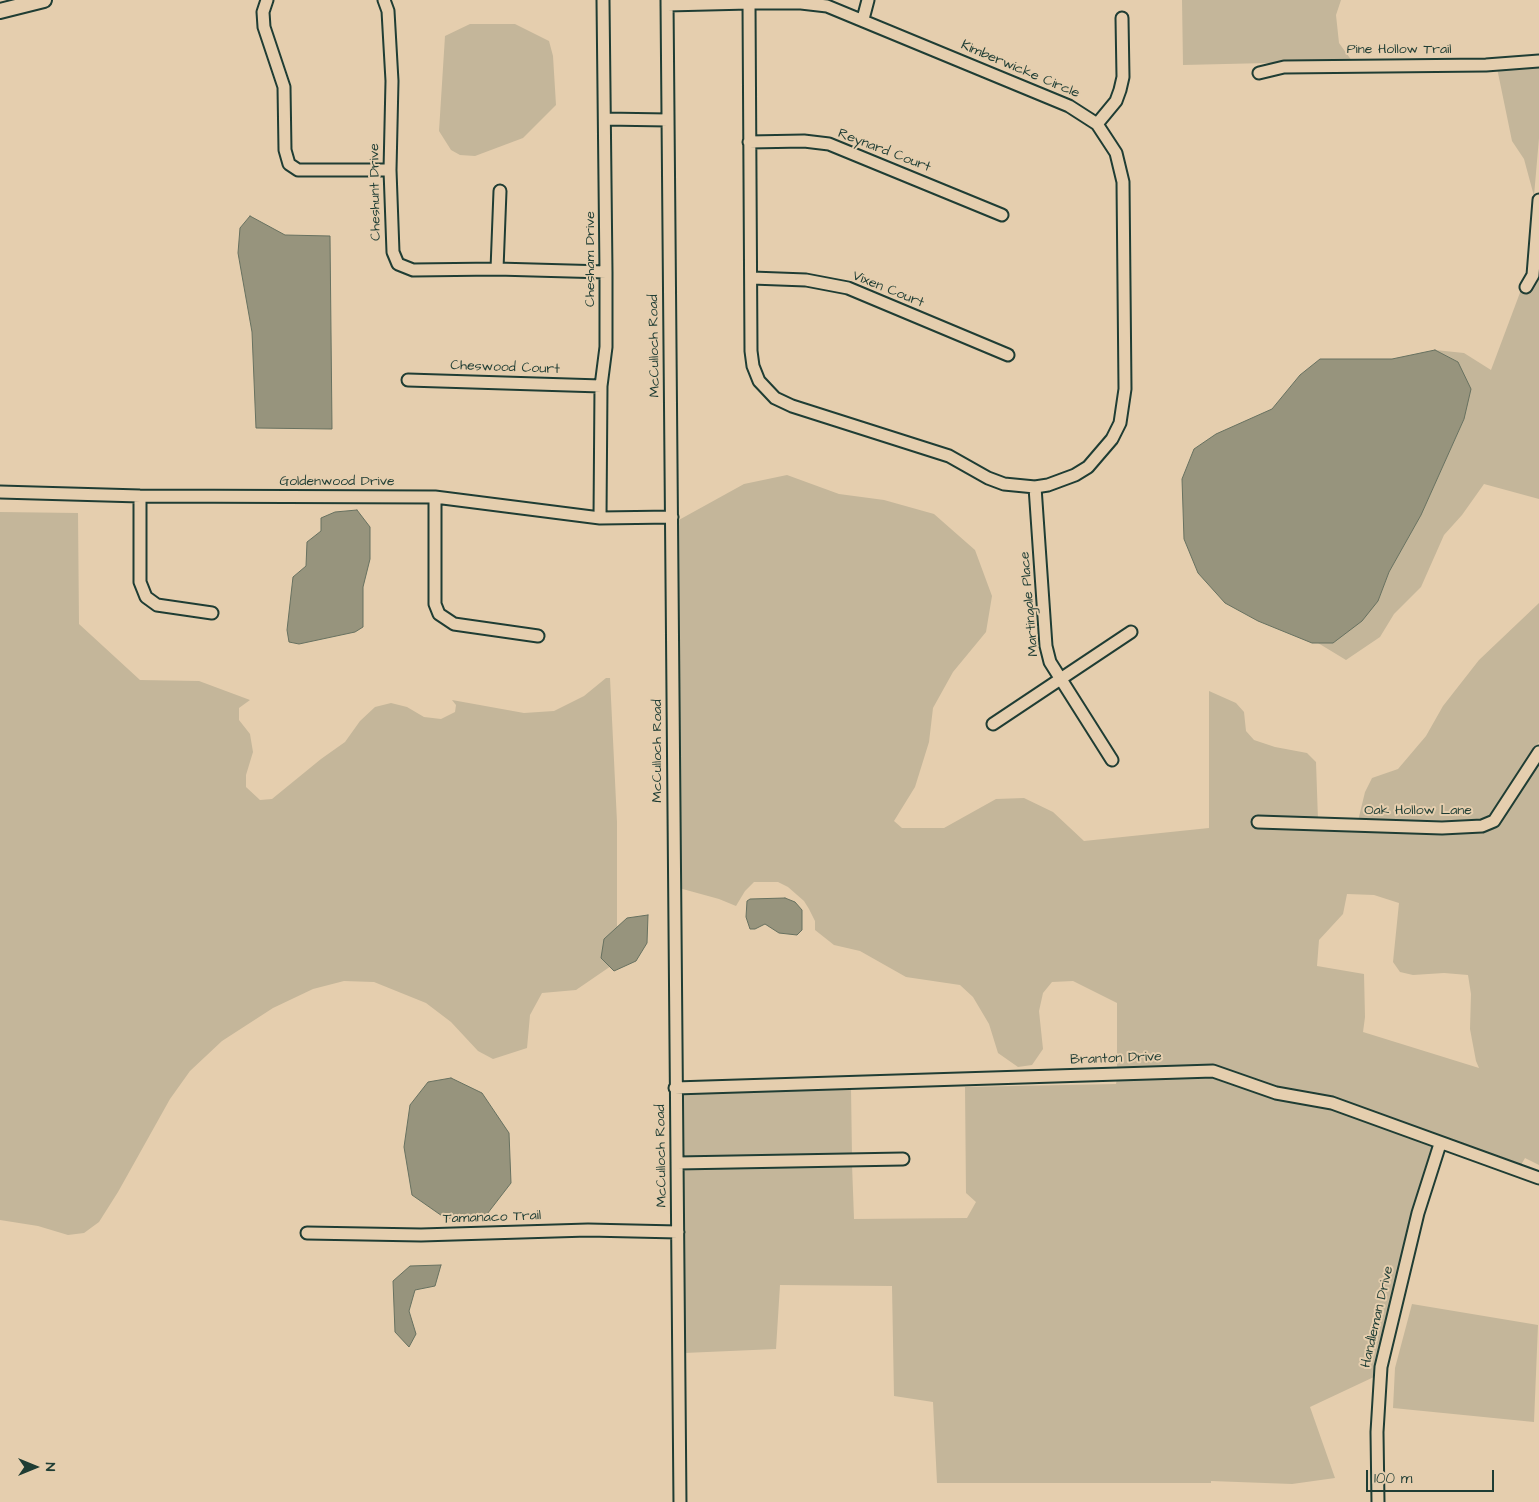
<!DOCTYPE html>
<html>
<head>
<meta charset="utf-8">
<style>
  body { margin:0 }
  #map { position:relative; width:1539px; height:1502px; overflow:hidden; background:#e5ceae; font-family:"Architects Daughter",sans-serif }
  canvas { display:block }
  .north { position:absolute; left:10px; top:1442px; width:50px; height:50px; -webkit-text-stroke:4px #e5ceae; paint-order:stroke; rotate:90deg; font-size:14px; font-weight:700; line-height:20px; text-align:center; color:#1f3d34 }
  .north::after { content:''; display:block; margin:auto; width:18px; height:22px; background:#1f3d34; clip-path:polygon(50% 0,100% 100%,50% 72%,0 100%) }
  .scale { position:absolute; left:1366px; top:1470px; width:128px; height:22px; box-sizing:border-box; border:2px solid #1f3d34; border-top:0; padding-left:6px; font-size:15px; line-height:18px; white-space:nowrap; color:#1f3d34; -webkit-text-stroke:4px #e5ceae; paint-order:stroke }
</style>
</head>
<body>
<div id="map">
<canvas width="1539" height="1502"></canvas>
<div class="north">N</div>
<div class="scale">100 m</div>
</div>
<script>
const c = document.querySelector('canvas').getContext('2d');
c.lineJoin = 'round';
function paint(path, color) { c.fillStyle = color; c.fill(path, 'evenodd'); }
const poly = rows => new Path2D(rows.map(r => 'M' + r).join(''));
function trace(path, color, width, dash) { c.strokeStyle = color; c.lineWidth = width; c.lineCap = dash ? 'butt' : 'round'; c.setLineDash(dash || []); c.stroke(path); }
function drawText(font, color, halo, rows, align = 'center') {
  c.font = font + ' "Architects Daughter",sans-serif'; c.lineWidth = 4; c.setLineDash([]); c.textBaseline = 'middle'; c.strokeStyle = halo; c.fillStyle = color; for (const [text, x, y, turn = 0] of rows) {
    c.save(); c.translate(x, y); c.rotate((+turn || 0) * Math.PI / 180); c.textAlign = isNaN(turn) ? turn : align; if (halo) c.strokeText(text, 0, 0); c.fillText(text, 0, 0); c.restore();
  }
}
paint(poly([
  [1182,0,1341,0,1336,15,1339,43,1352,61,1183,65],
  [470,24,515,24,549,41,553,56,556,105,523,138,475,156,460,155,451,150,439,131,445,36],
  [1539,65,1539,138,1534,196,1524,159,1512,141,1497,68],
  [1539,262,1539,499,1484,484,1462,515,1444,535,1421,587,1394,614,1380,637,1346,660,1318,643,1333,642,1378,601,1389,572,1421,515,1464,419,1458,362,1435,350,1464,353,1491,370,1521,290,1528,292,1537,277],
  [787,475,839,494,884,500,934,514,975,550,992,596,986,632,953,672,933,708,929,742,915,787,894,821,902,828,944,828,996,799,1024,798,1053,812,1084,841,1209,828,1209,691,1236,703,1244,712,1246,731,1254,740,1275,747,1307,753,1316,762,1318,820,1253,818,1253,826,1442,832,1482,830,1539,760,1539,1165,1525,1158,1520,1167,1215,1067,1117,1070,1117,1003,1073,981,1052,982,1043,993,1039,1011,1043,1049,1032,1065,1018,1067,998,1053,989,1024,973,997,960,985,906,977,860,951,834,945,815,930,815,921,809,909,804,901,788,887,778,882,754,882,745,891,736,906,719,899,679,888,677,521,744,484],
  [1347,894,1374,895,1399,903,1393,962,1400,972,1413,975,1444,973,1468,975,1471,994,1470,1029,1476,1061,1479,1068,1363,1032,1365,1017,1364,974,1317,966,1319,940,1343,914],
  [0,512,78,513,79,624,140,680,199,681,250,700,239,708,239,720,250,734,253,752,246,775,246,787,260,800,272,799,321,759,345,742,360,721,375,707,391,703,407,707,424,717,441,719,455,712,456,705,452,700,524,713,554,711,584,696,606,678,610,678,617,822,617,939,611,966,576,990,542,993,530,1015,527,1048,493,1059,478,1051,451,1022,426,1003,374,982,344,981,313,989,273,1008,222,1041,190,1071,170,1099,118,1192,99,1222,84,1233,68,1235,38,1226,0,1220],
  [1539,603,1539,742,1490,818,1481,821,1442,824,1358,821,1365,792,1372,778,1398,769,1426,736,1443,706,1479,660],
  [1212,1076,1217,1077,1218,1081,1226,1081,1326,1107,1434,1147,1376,1376,1310,1407,1335,1478,1292,1484,1211,1481,1211,1483,937,1483,933,1402,894,1396,892,1286,780,1285,776,1349,684,1353,682,1167,852,1164,854,1219,967,1218,976,1202,966,1193,965,1087,1116,1084,1117,1078],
  [851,1088,852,1156,682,1158,680,1092],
  [1412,1304,1538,1325,1534,1422,1393,1408,1395,1368]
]), '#c4b69a');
const water = poly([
  [250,216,285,235,330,236,332,429,256,428,252,332,238,253,240,228,250,216],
  [1435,350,1458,362,1471,389,1464,419,1421,515,1389,572,1378,601,1362,621,1333,643,1312,643,1258,621,1225,603,1198,573,1184,539,1182,479,1194,449,1216,434,1272,409,1300,375,1320,359,1392,359,1435,350],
  [357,510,370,527,370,559,363,587,363,627,355,632,299,644,289,642,287,630,293,577,306,566,307,542,321,531,321,518,335,512,357,510],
  [785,898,795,902,802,910,802,930,797,935,779,933,765,924,755,929,750,929,746,917,747,901,750,899,785,898],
  [648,915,647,943,636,961,614,971,601,958,604,939,627,918,648,915],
  [451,1078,482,1093,509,1133,511,1183,484,1218,445,1218,412,1195,404,1147,410,1105,428,1082,451,1078],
  [441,1265,435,1286,415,1290,409,1311,416,1334,409,1347,395,1332,393,1281,410,1266,441,1265]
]);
paint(water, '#97947d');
trace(water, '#677160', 1);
const minor = poly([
  [267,0,263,12,264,27,284,87,285,150,289,164,298,170,390,170],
  [384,0,388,11,392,81,390,170,393,252,398,264,413,270,497,269,606,272],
  [667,0,680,1502],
  [749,3,801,3,827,6,1069,106,1097,124,1116,153,1123,182,1125,389,1120,423,1112,439,1088,467,1075,475,1048,485,1035,487,1004,484,988,478,949,456,792,406,775,398,759,381,753,366,751,351,749,3],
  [667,5,749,3,749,0],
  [863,19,868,0],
  [1259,73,1284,67,1486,65,1539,61],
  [605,119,668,120],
  [1097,124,1116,101,1120,90,1123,77,1122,18],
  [749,142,804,141,829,144,1002,215],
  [497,269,500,191],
  [752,278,806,280,848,288,1008,355],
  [1526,287,1533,275,1539,200],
  [408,380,601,386],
  [1035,487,1046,646,1050,662,1112,760],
  [0,492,140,496,435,497,600,518,672,517],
  [140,496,140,582,146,597,157,605,212,613],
  [435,497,435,604,439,614,454,624,538,636],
  [600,518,601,386,606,347,606,272,603,0],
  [993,724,1131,632],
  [1258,822,1442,828,1482,826,1494,821,1539,752],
  [675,1088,1213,1071,1276,1093,1332,1103,1539,1178],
  [677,1163,903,1159],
  [307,1233,421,1235,588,1230,678,1232],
  [1378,1502,1377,1432,1381,1367,1418,1213,1440,1144]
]);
const major = poly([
  [0,11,44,0]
]);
trace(minor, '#1f3d34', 15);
trace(major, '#1f3d34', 18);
trace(minor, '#e5ceae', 11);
trace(major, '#e5ceae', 14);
drawText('14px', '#1f3d34', '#e5ceae', [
  ["Pine Hollow Trail",1399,50],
  ["Kimberwicke Circle",1020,70,23],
  ["Reynard Court",884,151,21],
  ["Cheshunt Drive",376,192,-91],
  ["Chesham Drive",591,259,-90],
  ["Vixen Court",888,290,22],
  ["McCulloch Road",655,346,-91],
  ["Cheswood Court",505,368,2],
  ["Goldenwood Drive",337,482],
  ["Martingale Place",1030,604,-95],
  ["McCulloch Road",658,751,-90],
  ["Oak Hollow Lane",1418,811],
  ["Branton Drive",1116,1059,-2],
  ["McCulloch Road",662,1156,-91],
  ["Tamanaco Trail",492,1218,-2],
  ["Handleman Drive",1378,1317,-77]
]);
</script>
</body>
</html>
